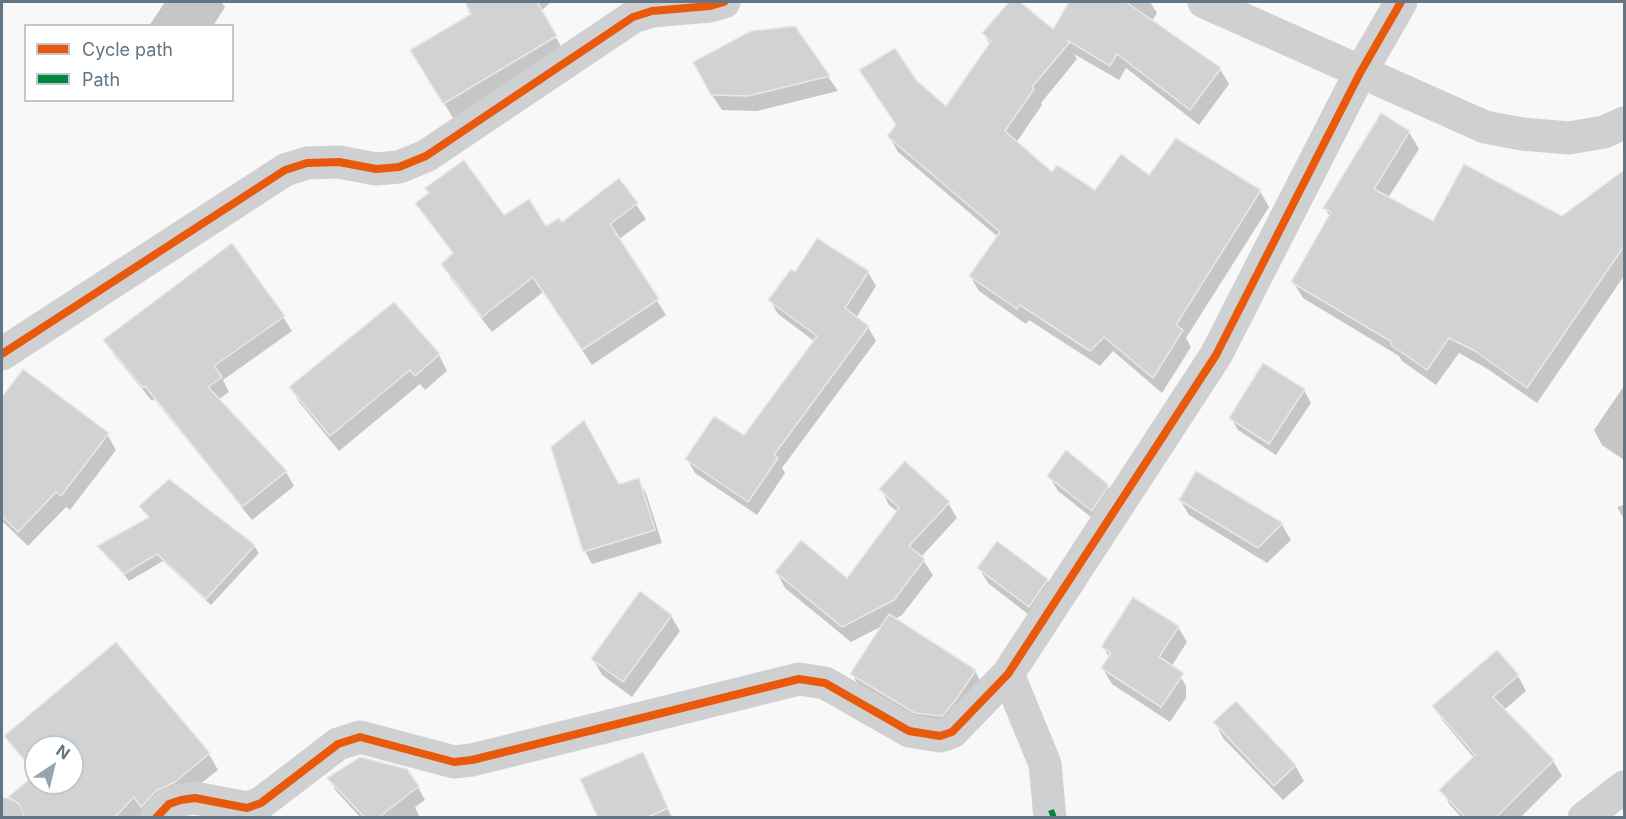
<!DOCTYPE html>
<html>
<head>
<meta charset="utf-8">
<style>
  body { margin:0 }
  #map { position:relative; width:1626px; height:819px; overflow:hidden; background:#f8f8f8; font-family:Inter,sans-serif }
  canvas { display:block }
  .frame { position:absolute; inset:0; border:3px solid #647683; pointer-events:none }
  .legend { position:absolute; left:24px; top:24px; width:210px; height:78px; box-sizing:border-box; background:#fff; border:2px solid #c1c8cd; margin:0; padding:8px 10px; list-style:none; font-size:18px; color:#647683 }
  .legend li { display:flex; align-items:center; gap:12px; height:30px }
  .legend b { width:30px; border:2px solid #c1c8cd }
  .north { position:absolute; left:24px; top:735px; width:60px; height:60px; box-sizing:border-box; background:#fff; border:2px solid #c1c8cd; border-radius:50%; rotate:35deg; font-size:16px; font-weight:700; line-height:24px; text-align:center; color:#647683 }
  .north::after { content:''; display:block; margin:auto; width:21px; height:27px; background:#98a4ac; clip-path:polygon(50% 0,100% 100%,50% 72%,0 100%) }
</style>
</head>
<body>
<div id="map">
<canvas width="1626" height="819"></canvas>
<div class="frame"></div>
<ul class="legend">
<li><b style="height:8px;background:#e8590c"></b>Cycle path</li>
<li><b style="height:8px;background:#00873e"></b>Path</li>
</ul>
<div class="north">N</div>
</div>
<script>
const c = document.querySelector('canvas').getContext('2d');
c.lineJoin = 'round';
function paint(path, color) { c.fillStyle = color; c.fill(path, 'evenodd'); }
const poly = rows => new Path2D(rows.map(r => 'M' + r).join(''));
function trace(path, color, width, dash) { c.strokeStyle = color; c.lineWidth = width; c.lineCap = dash ? 'butt' : 'round'; c.setLineDash(dash || []); c.stroke(path); }
paint(poly([
  [165,2,221,2,225,7,213,26,149,26],
  [487,2,551,2,541,11,566,55,455,121,422,68,471,16,468,11],
  [1011,2,1017,2,1054,32,1071,2,1150,2,1157,13,1152,21,1220,69,1229,84,1199,125,1126,68,1119,80,1074,54,1077,59,1041,103,1042,105,1016,143,1052,174,1095,192,1150,177,1260,191,1269,207,1186,338,1191,347,1162,393,1113,351,1100,366,1029,320,1026,324,979,291,970,276,998,237,898,152,889,136,897,126,916,82,946,108,990,44,984,34],
  [794,28,838,91,757,111,722,110,712,95],
  [1382,115,1409,132,1419,149,1388,198,1434,223,1562,218,1624,171,1624,276,1537,403,1486,368,1459,353,1436,385,1402,361,1399,356,1303,298,1293,282,1330,217,1325,208],
  [619,180,646,219,618,240,666,315,592,365,543,292,492,332,451,279,443,264,454,255,417,203,503,217,546,228,562,224],
  [868,272,876,286,856,318,868,327,876,341,782,468,785,473,757,515,695,473,687,459,744,437,814,341,778,314,770,300,796,274],
  [283,317,292,331,223,380,229,392,218,400,286,472,294,486,252,520,154,399,152,401,114,355,105,340],
  [439,355,447,371,425,390,420,384,339,451,299,402,291,387],
  [19,376,107,434,116,450,70,510,66,507,28,546,2,521,2,398],
  [1624,386,1624,460,1602,445,1594,430],
  [1304,390,1311,403,1276,455,1238,430,1231,418],
  [1197,473,1282,525,1291,540,1267,563,1189,515,1180,500],
  [1049,476,1108,486,1117,501,1101,525,1058,491],
  [638,480,646,493,662,543,592,564,585,551],
  [169,481,254,546,259,553,211,605,163,561,129,581,108,555,149,518,141,506],
  [881,489,948,503,957,518,921,557,933,575,902,615,895,619,975,671,987,693,954,737,865,696,852,674,884,625,851,642,785,588,777,573,847,580,898,512,889,505],
  [1624,505,1624,519,1617,507],
  [979,568,1047,580,1055,595,1038,622,988,583],
  [641,593,671,616,680,631,632,697,602,675,593,659],
  [1178,627,1187,642,1171,667,1177,670,1186,686,1186,698,1170,722,1112,684,1103,669,1110,658,1103,647],
  [1518,676,1526,691,1504,710,1553,761,1562,776,1520,818,1462,818,1450,805,1441,790,1474,758,1443,721,1434,706],
  [149,684,209,754,218,770,157,818,26,818,19,813,10,797,36,776,36,783,72,783,71,747],
  [1215,723,1295,765,1304,781,1283,800,1223,738],
  [642,754,672,818,599,818],
  [329,778,418,787,425,800,415,807,420,818,361,818,336,791]
]), '#0003');
const building = poly([
  [465,2,537,2,557,36,443,104,410,50,471,14,465,2],
  [1009,2,1020,2,1053,29,1069,2,1126,2,1221,68,1190,110,1117,54,1110,66,1067,40,1069,43,1032,87,1034,89,1005,131,1052,172,1057,165,1095,190,1121,154,1149,175,1176,138,1261,190,1176,325,1183,330,1153,378,1104,337,1090,351,1020,305,1017,309,969,276,1000,232,887,136,896,125,859,70,895,48,917,81,946,106,991,41,982,33,1009,2],
  [795,26,830,76,748,96,711,95,693,62,751,31,795,26],
  [1381,113,1410,131,1374,189,1433,221,1464,164,1562,216,1624,170,1624,246,1527,388,1475,351,1449,338,1427,370,1391,345,1392,342,1291,282,1331,212,1323,208,1381,113],
  [464,160,504,215,529,199,546,226,559,218,562,222,619,178,638,203,610,224,659,299,582,350,533,277,482,317,441,264,453,253,415,203,429,193,425,188,464,160],
  [817,238,869,271,845,308,869,326,774,455,778,458,748,502,685,459,714,416,744,435,817,336,768,300,791,269,795,272,817,238],
  [232,243,285,316,214,366,222,377,208,387,287,471,242,507,145,386,143,388,103,340,232,243],
  [394,302,440,354,415,376,410,370,330,436,289,387,394,302],
  [1263,363,1305,389,1269,444,1229,418,1263,363],
  [23,369,109,433,61,496,56,492,18,532,2,516,2,397,23,369],
  [584,420,619,484,639,478,655,530,583,552,551,447,584,420],
  [1066,450,1109,485,1092,511,1047,476,1066,450],
  [905,461,950,502,909,546,925,559,894,600,842,627,775,572,801,540,847,578,899,508,879,489,905,461],
  [1196,471,1283,523,1258,548,1179,500,1196,471],
  [169,479,255,545,206,599,157,554,124,574,97,546,149,517,139,506,169,479],
  [997,541,1048,579,1029,607,977,568,997,541],
  [640,591,672,615,623,682,591,659,640,591],
  [1133,597,1179,626,1159,657,1184,673,1161,707,1101,668,1111,653,1101,647,1133,597],
  [889,614,976,670,955,701,942,716,915,713,850,674,889,614],
  [116,642,210,753,175,782,156,791,141,807,134,797,114,818,25,818,19,804,8,797,36,774,36,783,72,783,72,747,36,747,36,774,4,736,116,642],
  [1497,650,1519,675,1493,697,1554,760,1495,818,1466,818,1439,790,1475,755,1432,706,1497,650],
  [1236,701,1296,765,1274,786,1213,722,1236,701],
  [643,752,668,808,646,818,598,818,580,779,643,752],
  [360,757,407,769,419,786,378,818,365,818,327,778,360,757]
]);
paint(building, '#d0d2d3');
trace(building, '#e8e8e8', 1.5);
trace(poly([
  [1204,2,1485,127,1522,134,1569,138,1604,132,1624,123],
  [2,354,285,170,307,163,339,162,376,169,399,167,426,156,633,17,652,11,710,6,724,2],
  [1008,674,1045,764,1050,818],
  [2,814,7,818],
  [156,818,169,804,181,800,195,798,247,808,261,803,338,744,360,737,454,762,472,760,799,679,825,683,909,731,940,736,952,732,1008,674,1216,355,1360,73,1401,2],
  [1584,818,1624,787]
]), '#cfd0d1', 33);
trace(poly([
  [1051,810,1054,818]
]), '#00873e', 6, [12, 6]);
trace(poly([
  [2,354,285,170,307,163,339,162,376,169,399,167,426,156,633,17,652,11,710,6,724,2],
  [156,818,169,804,181,800,195,798,247,808,261,803,338,744,360,737,454,762,472,760,799,679,825,683,909,731,940,736,952,732,1008,674,1216,355,1360,73,1401,2]
]), '#e8590c', 8);
</script>
</body>
</html>
